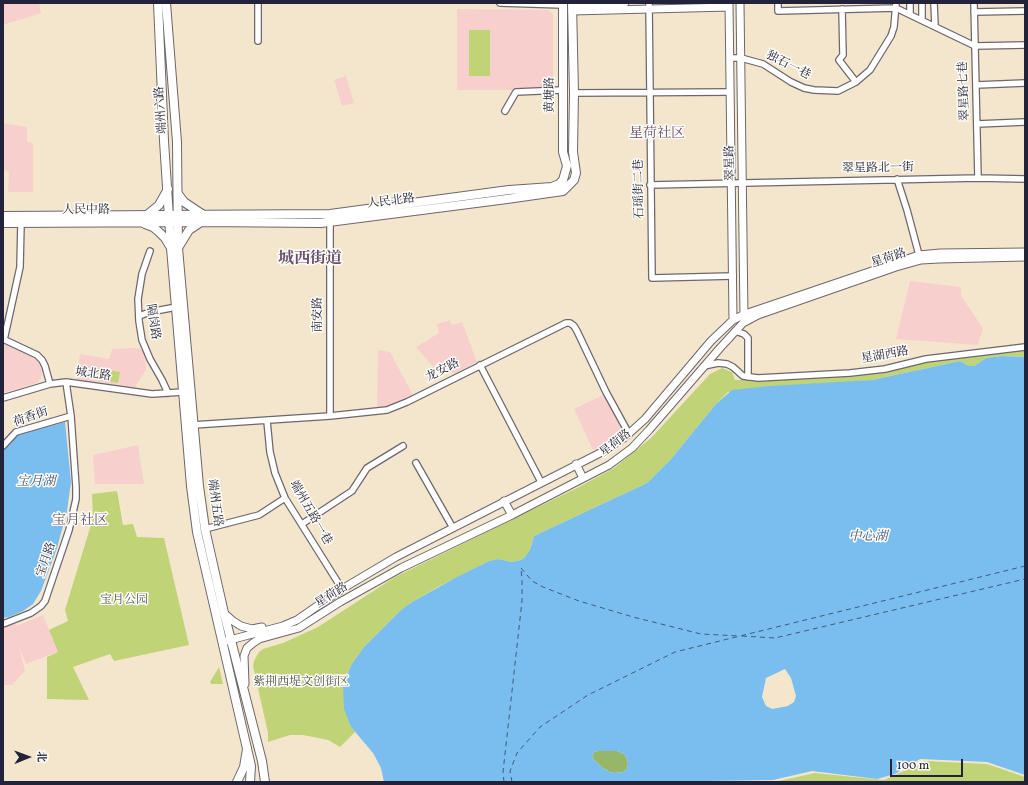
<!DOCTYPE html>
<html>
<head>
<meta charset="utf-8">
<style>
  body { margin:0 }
  #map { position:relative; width:1028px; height:785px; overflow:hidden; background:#f4e6cd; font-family:Vollkorn,"Noto Serif SC",serif }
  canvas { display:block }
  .frame { position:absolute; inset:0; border:4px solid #22223b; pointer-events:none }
  .north { position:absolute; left:8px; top:737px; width:40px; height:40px; -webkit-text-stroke:3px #fdfcf7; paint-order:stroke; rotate:89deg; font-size:11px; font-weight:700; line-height:16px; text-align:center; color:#22223b }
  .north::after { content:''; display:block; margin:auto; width:14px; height:18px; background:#22223b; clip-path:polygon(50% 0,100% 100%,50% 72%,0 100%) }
  .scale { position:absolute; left:890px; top:759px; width:73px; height:18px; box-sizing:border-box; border:2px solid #22223b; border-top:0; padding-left:5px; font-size:12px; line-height:14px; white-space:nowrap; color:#22223b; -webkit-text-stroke:3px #fdfcf7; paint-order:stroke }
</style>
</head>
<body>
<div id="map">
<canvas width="1028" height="785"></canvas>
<div class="frame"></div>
<div class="north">北</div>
<div class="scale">100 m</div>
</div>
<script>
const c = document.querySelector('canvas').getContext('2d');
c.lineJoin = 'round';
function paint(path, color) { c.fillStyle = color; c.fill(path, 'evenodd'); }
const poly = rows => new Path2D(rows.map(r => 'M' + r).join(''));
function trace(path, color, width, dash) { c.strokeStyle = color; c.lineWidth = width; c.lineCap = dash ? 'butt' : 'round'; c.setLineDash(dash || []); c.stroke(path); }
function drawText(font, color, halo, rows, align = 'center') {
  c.font = font + ' Vollkorn,"Noto Serif SC",serif'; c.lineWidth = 3; c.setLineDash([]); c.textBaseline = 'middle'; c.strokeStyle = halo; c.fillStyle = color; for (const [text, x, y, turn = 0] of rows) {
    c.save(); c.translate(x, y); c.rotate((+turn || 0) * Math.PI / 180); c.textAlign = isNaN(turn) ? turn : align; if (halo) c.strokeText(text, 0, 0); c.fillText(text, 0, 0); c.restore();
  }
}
paint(poly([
  [3,3,39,3,41,13,3,25],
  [457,9,549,10,553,15,553,79,543,90,457,90],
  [346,76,354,103,342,106,334,80],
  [3,123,27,127,27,142,33,143,33,192,8,192,9,172,3,169],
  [910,281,961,287,961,296,983,328,978,345,896,339],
  [450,320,452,325,462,322,477,362,454,374,439,361,433,367,416,347,439,333,437,324],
  [3,342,37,360,42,370,41,378,37,383,3,393],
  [133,348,145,350,146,370,133,390,76,381,80,354,109,359,112,349],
  [378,350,390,352,413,395,392,406,377,409],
  [605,394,624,434,593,450,574,409],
  [138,445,144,484,95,484,93,455],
  [43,615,58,652,26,664,19,647,25,671,12,685,3,685,3,627,16,624,17,626]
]), '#f7d0ce');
paint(poly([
  [469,30,490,30,490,76,469,76],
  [983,351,1025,351,1025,357,1002,356,986,358,974,366,969,366,960,361,872,380,728,392,716,404,671,459,647,483,534,536,530,550,525,557,521,560,512,562,498,559,489,561,436,588,412,602,401,610,364,647,351,665,343,687,351,727,355,732,340,747,328,740,303,735,290,735,268,742,268,733,253,666,254,661,259,652,263,649,283,643,318,627,395,577,579,487,614,468,651,438,710,374,722,368,732,372,735,380,745,380,878,371],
  [98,368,120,372,118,383,97,379],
  [117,491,123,525,133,524,137,537,164,538,189,645,114,661,110,654,73,667,89,700,47,699,47,657,58,652,49,630,68,621,65,610,93,518,92,494],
  [219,667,223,684,211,684,210,682],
  [925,761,987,764,1025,777,1025,782,774,782,815,773,884,780]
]), '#c0d477');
paint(poly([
  [598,751,617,751,624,754,627,759,628,764,627,769,623,772,615,773,610,772,603,768,592,758,594,752]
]), '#98b668');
paint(poly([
  [1002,356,1025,357,1025,775,987,762,920,759,895,774,877,779,812,771,773,780,709,781,384,782,381,768,373,753,351,727,344,709,343,687,351,665,364,647,401,610,412,602,455,578,489,561,498,559,512,562,521,560,525,557,530,550,534,536,647,483,671,459,716,404,732,390,769,386,872,380,960,361,969,366,974,366,986,358],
  [785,669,791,678,796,696,794,702,788,706,772,709,766,706,762,697,766,678],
  [598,751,617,751,624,754,627,759,628,764,627,769,623,772,615,773,610,772,603,768,592,758,594,752],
  [65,422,71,482,67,511,57,548,41,591,33,604,23,611,9,617,3,618,3,451,16,435]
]), '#7abef0');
trace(poly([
  [521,568,532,581,543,587,579,601,633,617,701,634,739,636],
  [742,636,775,638,1025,579],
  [504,782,503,772,522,601,522,579,521,569],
  [512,782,510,771,517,753,540,727,588,695,675,652,1025,566]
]), '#41597a', 1, [5, 4]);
const minor = poly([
  [258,3,258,41],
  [500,3,563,5],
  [649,3,652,278,733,276],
  [778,3,778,11,896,8,975,46,1025,45],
  [910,3,910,14],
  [922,3,922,20],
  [934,3,935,26],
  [974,3,978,178],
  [842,9,843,55,839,60,856,82],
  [974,12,1025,11],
  [730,58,741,58,763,64,791,82,804,88,814,90,838,91,856,82,870,70,891,36,894,27,896,3],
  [976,85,1025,83],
  [574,93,730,92],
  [505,111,516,92,563,90],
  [977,124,1025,122],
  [897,179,907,210,919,255],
  [650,185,978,178,1025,179],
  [150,251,142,274,138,299,139,321,142,340,150,359,162,380,168,393],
  [139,316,150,312,171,308],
  [735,331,744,334,748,338,748,377],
  [3,339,37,355,42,360,45,366,50,384],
  [4,340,20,267,21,223],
  [480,365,541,482],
  [704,366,718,363,727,364,733,367,743,376,758,378,850,373,885,369,926,359,1025,347],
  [3,398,50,384,66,382,152,394,183,392],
  [330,416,330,220],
  [267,421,270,452,275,473,285,498,342,589],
  [193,425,330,416,387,410,407,402,566,323,570,323,574,326,577,331,606,392,629,434],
  [3,446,16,432,71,416],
  [416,463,453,528],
  [302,524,352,491,367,468,403,446],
  [205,529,259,515,285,498],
  [3,624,31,613,41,606,45,601,69,530,76,499,76,487,71,416,66,382]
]);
const tertiary = poly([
  [729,3,733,320],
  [740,3,744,317],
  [572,5,625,3],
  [572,11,729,7],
  [576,464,583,478],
  [504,501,512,515],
  [224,613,233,621,241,626,252,629,262,627],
  [226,641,283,626,297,620,342,589,396,557,600,453,624,438,645,419,711,341,733,320,745,314,919,255,940,253,1025,252],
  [245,684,244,656,247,648,253,643,259,639,299,628,340,602,401,568,512,515,609,465,632,448,649,430,720,348,743,323,758,315,896,267,921,260,939,259,1025,257]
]);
const secondary = poly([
  [178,194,184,202,202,214],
  [147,215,159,205,168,189],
  [3,216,330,214,509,190,552,187,559,184,563,180,567,166,563,152,563,3],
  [3,223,201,222,321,223,507,199,563,191,574,180,576,173,573,152,574,93,572,3],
  [145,224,153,227,159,232,165,238,171,248],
  [178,248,189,230,201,222],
  [237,782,244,767,247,749]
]);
const primary = poly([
  [158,3,164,141,171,248,191,486,197,532,251,766,250,782],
  [166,3,177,142,178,248,199,486,205,529,224,613,262,761,265,782]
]);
trace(minor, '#6c676e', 8);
trace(tertiary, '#6c676e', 9);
trace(secondary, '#6c676e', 10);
trace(primary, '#6c676e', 10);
trace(minor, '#fff', 5.5);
trace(tertiary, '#fff', 7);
trace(secondary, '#fff', 8);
trace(primary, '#fff', 8);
drawText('12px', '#22223b', '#fdfcf7', [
  ["独石一巷",788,66,27],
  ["翠星路七巷",965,91,-92],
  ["黄塘路",551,95,-90],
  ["端州六路",162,110,-94],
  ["翠星路",731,163,-91],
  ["翠星路北一街",878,169,-1],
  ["石瑶街二巷",640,189,-91],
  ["人民北路",391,202,-7],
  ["人民中路",86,211],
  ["星荷路",889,259,-18],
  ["南安路",319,315,-90],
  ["隔岗路",152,322,81],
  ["星湖西路",885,356,-10],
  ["龙安路",443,371,-27],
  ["城北路",93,375,8],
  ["荷香街",31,418,-20],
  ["星荷路",616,444,-38],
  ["端州五路",214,503,82],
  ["端州五路一巷",310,513,60],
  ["宝月路",47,560,-71],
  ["星荷路",332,596,-32]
]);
drawText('12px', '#51574d', '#fdfcf7', [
  ["宝月公园",124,601],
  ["紫荆西堤文创街区",301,683]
]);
drawText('italic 13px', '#41597a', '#fdfcf7', [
  ["宝月湖",36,483],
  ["中心湖",868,538]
]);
drawText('14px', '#69526d', '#fdfcf7', [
  ["星荷社区",657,134],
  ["宝月社区",80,521]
]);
drawText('bold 16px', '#69526d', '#fdfcf7', [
  ["城西街道",310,260]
]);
</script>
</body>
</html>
